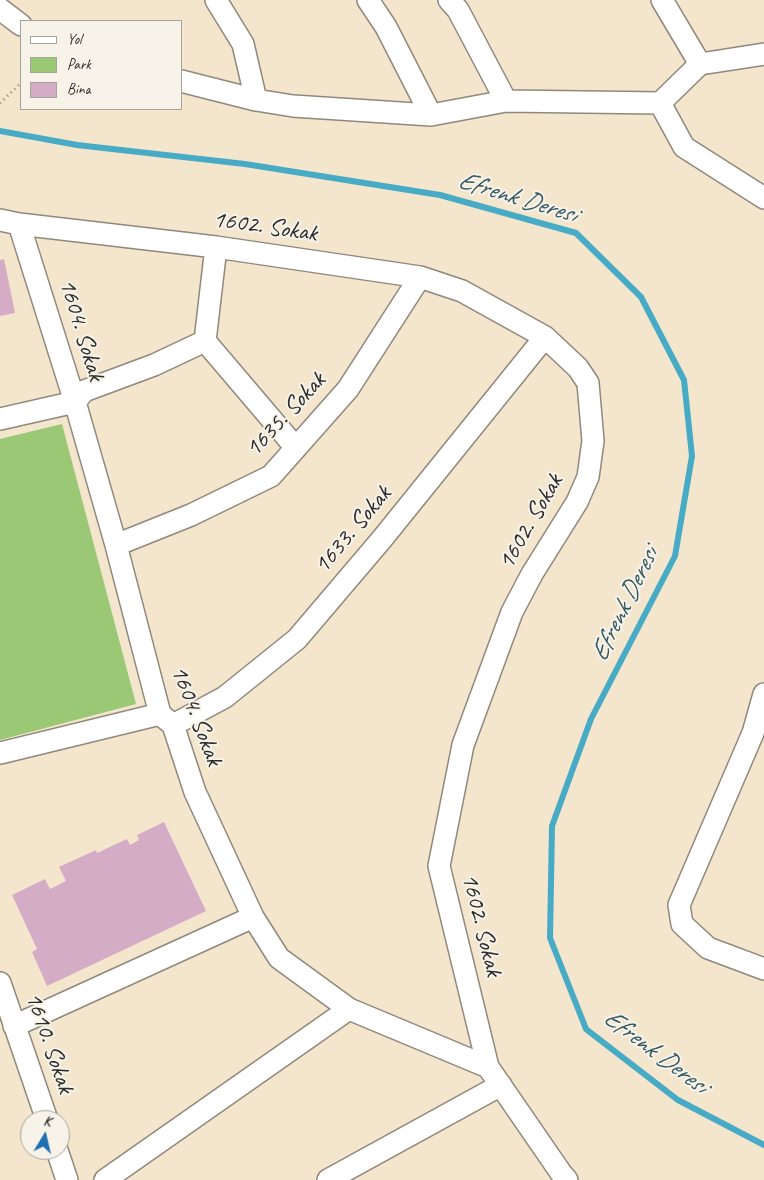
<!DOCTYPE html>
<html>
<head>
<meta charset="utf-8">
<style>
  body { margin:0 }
  #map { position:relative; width:764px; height:1180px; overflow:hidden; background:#f4e5cd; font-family:Caveat,sans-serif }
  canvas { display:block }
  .legend { position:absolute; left:20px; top:20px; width:162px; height:90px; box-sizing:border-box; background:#f7f3e8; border:1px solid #a5a39c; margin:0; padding:6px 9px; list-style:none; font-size:15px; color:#2b2b2b }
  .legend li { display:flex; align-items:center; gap:10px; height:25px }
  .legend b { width:25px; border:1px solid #a5a39c }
  .north { position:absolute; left:20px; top:1110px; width:50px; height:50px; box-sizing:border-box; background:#f7f3e8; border:1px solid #a5a39c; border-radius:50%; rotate:9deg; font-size:14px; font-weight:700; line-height:20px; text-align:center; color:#2b2b2b }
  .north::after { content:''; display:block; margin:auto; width:18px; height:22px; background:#1f6fb2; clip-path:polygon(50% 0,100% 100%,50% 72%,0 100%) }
</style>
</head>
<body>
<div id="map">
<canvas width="764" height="1180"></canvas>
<ul class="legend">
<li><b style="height:6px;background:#fff"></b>Yol</li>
<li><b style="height:14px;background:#9bc875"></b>Park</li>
<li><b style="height:14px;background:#d5acc6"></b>Bina</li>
</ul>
<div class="north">K</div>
</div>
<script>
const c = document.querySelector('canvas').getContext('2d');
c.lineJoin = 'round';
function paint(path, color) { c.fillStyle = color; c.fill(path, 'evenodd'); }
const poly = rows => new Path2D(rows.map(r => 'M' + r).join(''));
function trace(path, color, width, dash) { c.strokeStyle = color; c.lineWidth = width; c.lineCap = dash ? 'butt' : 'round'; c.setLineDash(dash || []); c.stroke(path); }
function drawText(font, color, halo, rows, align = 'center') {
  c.font = font + ' Caveat,sans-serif'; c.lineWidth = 4; c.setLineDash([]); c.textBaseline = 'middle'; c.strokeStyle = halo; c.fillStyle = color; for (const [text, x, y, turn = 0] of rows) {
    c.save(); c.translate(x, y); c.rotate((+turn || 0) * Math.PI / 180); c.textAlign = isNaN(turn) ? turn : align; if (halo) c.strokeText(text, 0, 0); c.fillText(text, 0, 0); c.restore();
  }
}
paint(poly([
  [62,424,136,704,0,740,0,439]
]), '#9bc875');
trace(poly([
  [0,131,77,145,245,164,440,195,576,233,641,297,684,380,692,456,675,556,591,719,552,826,550,938,586,1029,678,1100,764,1145]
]), '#47abc6', 6);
paint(poly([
  [4,259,15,313,0,316,0,260],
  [164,822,206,911,47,986,32,952,37,949,12,895,45,879,50,889,66,881,59,867,96,850,97,853,127,839,130,845,139,840,137,835]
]), '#d5acc6');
const minor = poly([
  [216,0,243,44,256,100],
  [368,0,386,27,431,115],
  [449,0,458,10,506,101],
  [662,0,700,64],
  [0,9,21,25],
  [181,81,256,100,293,106,431,115,506,101,660,103,684,147,764,198],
  [660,103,700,64,764,54],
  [0,220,19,224,216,247,420,277,462,291,545,337,578,368,588,383,593,441,588,477,577,502,532,574,512,612,463,745,439,866,488,1067,561,1173,567,1180],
  [19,224,75,402,116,545,160,714,173,725,195,792,253,917,279,958,349,1009,488,1067],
  [205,341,296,448],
  [0,419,75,402,84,391,154,365,205,341,216,247],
  [116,545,191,515,271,476,348,389,420,277],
  [764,694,753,733,679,905,682,924,708,948,764,969],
  [173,725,225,697,297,639,382,539,545,337],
  [0,753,160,714],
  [0,983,47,1120],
  [14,1026,253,917],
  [57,1150,67,1180],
  [105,1180,349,1009],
  [328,1180,501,1085]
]);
trace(minor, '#90887c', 24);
trace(poly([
  [0,103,21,83]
]), '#90887c', 3, [1, 4]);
trace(minor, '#fff', 21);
drawText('25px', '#2b2b2b', '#f7f3e8', [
  ["1602. Sokak",265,227,8],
  ["1604. Sokak",81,330,73],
  ["1635. Sokak",286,415,-47],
  ["1602. Sokak",531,522,-60],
  ["1633. Sokak",353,530,-50],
  ["1604. Sokak",196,716,69],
  ["1602. Sokak",481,925,76],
  ["1610. Sokak",49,1043,71]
]);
drawText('italic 26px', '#355861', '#f7f3e8', [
  ["Efrenk Deresi",517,198,17],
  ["Efrenk Deresi",625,605,-64],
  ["Efrenk Deresi",655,1052,37]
]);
</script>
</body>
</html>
